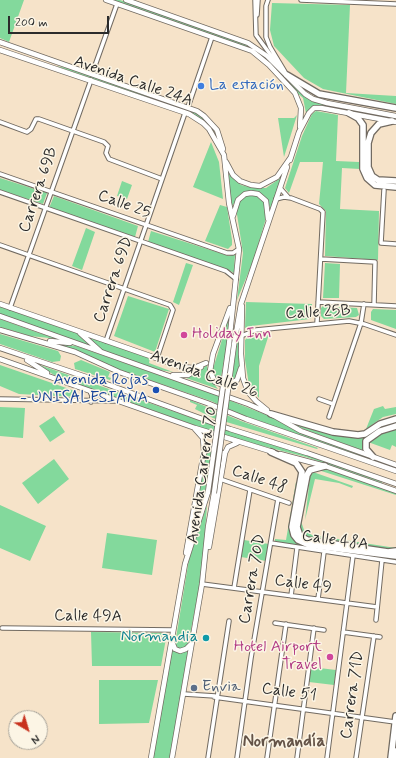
<!DOCTYPE html>
<html>
<head>
<meta charset="utf-8">
<style>
  body { margin:0 }
  #map { position:relative; width:396px; height:758px; overflow:hidden; background:#f6e3c9; font-family:Mynerve,sans-serif }
  canvas { display:block }
  .north { position:absolute; left:8px; top:710px; width:40px; height:40px; box-sizing:border-box; background:#fcf5e5; border:1px solid #a8a49b; border-radius:50%; rotate:142deg; font-size:11px; font-weight:700; line-height:16px; text-align:center; color:#2b2b2b }
  .north::after { content:''; display:block; margin:auto; width:14px; height:18px; background:#c8321e; clip-path:polygon(50% 0,100% 100%,50% 72%,0 100%) }
  .scale { position:absolute; left:8px; top:16px; width:101px; height:18px; box-sizing:border-box; border:2px solid #2b2b2b; border-top:0; padding-left:5px; font-size:12px; line-height:14px; white-space:nowrap; color:#2b2b2b; -webkit-text-stroke:3px #fcf5e5; paint-order:stroke }
</style>
</head>
<body>
<div id="map">
<canvas width="396" height="758"></canvas>
<div class="north">N</div>
<div class="scale">200 m</div>
</div>
<script>
const c = document.querySelector('canvas').getContext('2d');
c.lineJoin = 'round';
function paint(path, color) { c.fillStyle = color; c.fill(path, 'evenodd'); }
const poly = rows => new Path2D(rows.map(r => 'M' + r).join(''));
function trace(path, color, width, dash) { c.strokeStyle = color; c.lineWidth = width; c.lineCap = dash ? 'butt' : 'round'; c.setLineDash(dash || []); c.stroke(path); }
function drawText(font, color, halo, rows, align = 'center') {
  c.font = font + ' Mynerve,sans-serif'; c.lineWidth = 3; c.setLineDash([]); c.textBaseline = 'middle'; c.strokeStyle = halo; c.fillStyle = color; for (const [text, x, y, turn = 0] of rows) {
    c.save(); c.translate(x, y); c.rotate((+turn || 0) * Math.PI / 180); c.textAlign = isNaN(turn) ? turn : align; if (halo) c.strokeText(text, 0, 0); c.fillText(text, 0, 0); c.restore();
  }
}
paint(poly([
  [0,0,24,0,9,42,0,38],
  [112,0,120,0,243,43,266,58,304,95,320,103,374,115,322,106,313,107,306,113,303,98,246,47],
  [272,3,350,5,346,93,396,96,396,104,323,89,304,78,274,46,270,30],
  [56,66,67,68,195,112,208,122,215,133,202,120,192,113],
  [316,111,338,115,336,161,359,162,360,169,342,168,340,209,379,211,378,260,325,256,326,211,319,204,323,162,300,162,289,193,285,188,302,136,312,114],
  [297,115,284,157,278,118,294,118],
  [211,142,219,162,223,199,193,187],
  [227,172,241,185,253,188,266,188,282,177,271,209,265,197,256,191,242,193,232,206],
  [0,178,47,193,43,204,0,190],
  [122,181,132,185,127,199,117,196],
  [256,195,264,202,266,218,254,259,237,300,243,253,236,208,239,202,246,196],
  [54,196,138,226,135,237,49,208],
  [220,205,227,207,232,240,232,245,228,249,205,241],
  [86,228,95,232,82,270,72,266],
  [151,231,229,256,235,254,234,273,229,270,148,242],
  [186,263,193,265,179,305,173,302],
  [325,263,340,264,339,298,323,298],
  [128,296,169,309,155,352,114,336],
  [246,302,312,304,312,317,310,319,251,326,245,328],
  [0,306,77,333,93,347,0,314],
  [323,306,357,308,359,315,356,317,324,319,321,316,321,308],
  [373,309,396,310,396,329,371,320,371,312],
  [229,317,227,343,220,383,212,372],
  [0,319,36,332,59,339,30,336,0,327],
  [239,320,239,367,235,379,231,383,237,345],
  [270,331,259,366,259,398,249,385,245,360,245,340,252,333],
  [0,334,58,351,61,356,60,361,52,362,0,344],
  [85,336,150,358,149,363,173,372,159,370,101,351],
  [59,344,76,346,216,395,274,418,300,433,386,464,385,465,239,414,211,401,120,370],
  [81,360,110,372,108,377,111,378,110,380,75,369,74,363],
  [37,364,210,424,324,460,382,482,382,483,306,457,231,438,71,382,54,375],
  [0,365,75,391,76,397,19,394,0,386],
  [207,365,209,378,218,389,186,378,196,374],
  [190,400,241,421,318,448,317,449,213,418,195,409,197,405,190,402],
  [383,406,385,409,396,407,396,414,383,417,366,429,374,409],
  [0,407,25,408,23,438,0,436],
  [54,416,65,432,50,442,39,426],
  [281,417,333,434,361,437,384,425,396,423,385,426,367,437,363,443,364,451,301,428],
  [396,429,396,447,392,445,390,450,368,442,379,434],
  [212,449,205,493,192,534,205,457,206,452],
  [54,459,69,479,38,504,22,483],
  [323,468,396,493,396,495,315,469],
  [313,472,353,486,352,488,339,483,315,479,305,520,310,477],
  [296,482,298,482,294,540,296,542,387,557,386,560,298,547,275,541,275,539,286,540],
  [0,505,46,526,30,561,0,548],
  [207,505,202,575,188,644,185,648,179,649,175,644,189,559],
  [300,518,304,530,312,535,396,548,396,550,306,537,301,533,300,528],
  [107,533,157,540,152,575,102,568],
  [244,540,269,544,266,561,241,557],
  [91,632,167,633,161,666,92,666],
  [172,648,180,653,188,651,170,758,153,758],
  [311,667,336,670,334,685,309,682],
  [99,680,158,680,149,723,99,724]
]), '#83d99c');
const minor = poly([
  [255,0,256,35,278,65],
  [268,0,266,6,266,37,270,47,285,72],
  [301,0,396,4],
  [257,15,258,0],
  [92,74,117,4],
  [188,107,212,37],
  [0,122,27,132,31,129,36,119,39,119,104,142,108,146,106,153,109,159,162,179],
  [0,174,227,253,233,253,239,249],
  [280,188,288,197],
  [384,190,381,243,396,244],
  [0,192,226,271,236,279],
  [276,199,284,197,291,198,320,209,323,212,317,323],
  [0,245,170,305,173,310,157,358],
  [321,259,375,262,374,305],
  [318,302,396,306],
  [10,308,91,80],
  [241,336,256,330,349,321,364,324,396,335],
  [106,341,185,113],
  [90,391,92,396,91,402],
  [0,399,118,401],
  [319,399,333,404],
  [329,417,361,323,364,304],
  [220,479,289,503],
  [271,543,396,562],
  [202,584,377,607],
  [234,588,250,490],
  [291,596,297,548],
  [318,599,324,552],
  [376,620,382,560],
  [275,623,324,630],
  [2,628,173,630],
  [343,632,380,637],
  [184,694,215,696],
  [214,697,395,722],
  [208,758,229,621],
  [237,758,251,658,278,499],
  [267,758,286,624],
  [297,758,314,628],
  [327,758,353,556],
  [356,758,374,636]
]);
const major = poly([
  [106,0,252,51,269,65,295,93,301,108,300,127],
  [126,0,248,43,267,56,305,94,313,99,327,103,396,116],
  [0,42,197,111,204,116,217,130,223,149],
  [0,50,189,114,203,123,209,129,224,155,229,203,239,249,229,344],
  [290,160,299,132,309,113,314,108,321,108,396,122],
  [226,162,233,175,240,181,251,185,260,186,277,177,291,157],
  [233,216,238,200,245,194,251,193,258,194,266,201,268,219],
  [0,304,182,367,194,368,206,363],
  [242,306,241,354,243,378,248,392,256,401,267,410],
  [230,308,213,354,210,371,215,382,226,386,237,380,241,368],
  [0,316,248,404,271,414,301,431,396,465],
  [0,330,75,352,119,372,207,403,246,419,396,471],
  [80,333,100,351],
  [50,341,70,343],
  [234,345,241,304,287,167],
  [0,348,101,382,230,429,307,453,396,484],
  [0,359,195,428,273,452],
  [27,360,47,373],
  [173,375,188,375,201,367],
  [204,452,214,447,222,453],
  [280,454,325,466,396,491],
  [209,547,225,453,228,447,237,443],
  [186,553,204,452,203,438,195,429],
  [172,642,175,649,180,651,186,649,191,644],
  [151,758,185,564,208,492],
  [172,758,202,584,208,527,214,493]
]);
const highway = poly([
  [287,75,319,94,396,108],
  [349,113,358,118,363,125,363,169,367,178,375,185,396,187],
  [392,121,379,124,371,133,368,143,368,167,372,176,378,180,396,181],
  [271,414,333,432,358,435,365,434,380,424,396,419],
  [271,452,296,463,302,472,292,527,294,535,298,540,309,545,396,556],
  [373,457,366,449,366,441,380,431,396,426],
  [325,466,310,470,307,475,297,527,300,536,307,540,388,552,396,551],
  [391,758,396,716],
  [395,758,396,751]
]);
trace(minor, '#726b62', 5.5);
trace(major, '#726b62', 6);
trace(highway, '#726b62', 8);
trace(minor, '#fff', 3.5);
trace(major, '#fff', 4.5);
trace(highway, '#fff', 5.5);
const majorBridge = poly([
  [208,492,229,344],
  [214,493,234,345]
]);
trace(majorBridge, '#726b62', 6, []);
trace(majorBridge, '#fff', 4.5);
for (const [x, y, r, color] of [
  [201,86,4,"#3f7fe0"],
  [184,335,4,"#d1479c"],
  [156,390,4,"#1a4fb4"],
  [206,638,4,"#0f9aa8"],
  [330,657,4,"#d1479c"],
  [194,688,4,"#5c6f8a"]
]) { const dot = new Path2D(); dot.arc(x, y, r, 0, 2 * Math.PI); c.fillStyle = color; c.fill(dot); trace(dot, '#fcf5e5', 1.5); }
drawText('16px', '#2b2b2b', '#fcf5e5', [
  ["Avenida Calle 24A",133,82,19],
  ["Carrera 69B",39,190,-71],
  ["Calle 25",124,205,20],
  ["Carrera 69D",114,280,-71],
  ["Calle 25B",318,313,-3],
  ["Avenida Calle 26",204,375,20],
  ["Avenida Carrera 70",203,475,-82],
  ["Calle 48",259,480,19],
  ["Calle 48A",335,541,8],
  ["Carrera 70D",253,579,-80],
  ["Calle 49",303,585,8],
  ["Calle 49A",88,617,1],
  ["Calle 51",289,693,8],
  ["Carrera 71D",353,695,-82]
]);
drawText('16px', '#366cbe', '#fcf5e5', [
  ["La estación",209,86]
], 'left');
drawText('16px', '#b23c85', '#fcf5e5', [
  ["Holiday Inn",192,335],
  ["Hotel Airport",322,648,"right"],
  ["Travel",322,666,"right"]
], 'left');
drawText('16px', '#164399', '#fcf5e5', [
  ["Avenida Rojas",148,381],
  ["- UNISALESIANA",148,399]
], 'right');
drawText('16px', '#0d838f', '#fcf5e5', [
  ["Normandia",198,638]
], 'right');
drawText('16px', '#4e5e75', '#fcf5e5', [
  ["Envia",202,688]
], 'left');
drawText('bold 17px', '#645347', '#fcf5e5', [
  ["Normandía",284,742]
]);
</script>
</body>
</html>
